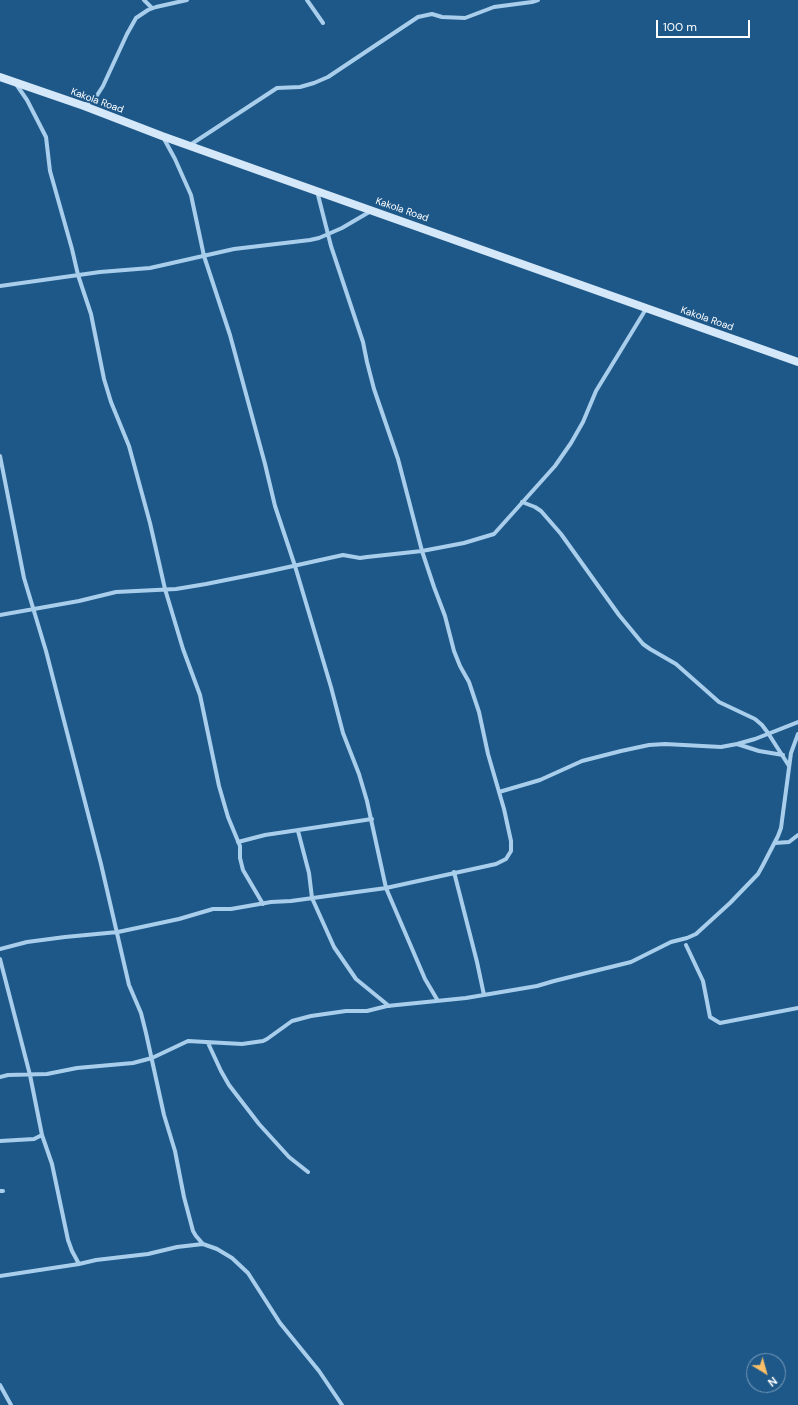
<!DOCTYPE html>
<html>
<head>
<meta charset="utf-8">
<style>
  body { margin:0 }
  #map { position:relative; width:798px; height:1405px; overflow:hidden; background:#1e5889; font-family:"DM Sans",sans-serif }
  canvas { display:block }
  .north { position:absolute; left:746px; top:1353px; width:40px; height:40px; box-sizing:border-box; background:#1e5889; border:1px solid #789bb8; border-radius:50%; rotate:143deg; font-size:11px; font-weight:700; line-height:16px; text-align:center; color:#fff }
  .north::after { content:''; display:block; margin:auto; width:14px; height:18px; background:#fbc067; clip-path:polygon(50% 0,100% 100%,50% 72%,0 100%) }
  .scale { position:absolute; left:656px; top:20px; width:94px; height:18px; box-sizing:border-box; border:2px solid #fff; border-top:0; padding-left:5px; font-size:12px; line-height:14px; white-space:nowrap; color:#fff; -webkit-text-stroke:3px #1e5889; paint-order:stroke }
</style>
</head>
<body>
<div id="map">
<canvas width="798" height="1405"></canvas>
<div class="north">N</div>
<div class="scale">100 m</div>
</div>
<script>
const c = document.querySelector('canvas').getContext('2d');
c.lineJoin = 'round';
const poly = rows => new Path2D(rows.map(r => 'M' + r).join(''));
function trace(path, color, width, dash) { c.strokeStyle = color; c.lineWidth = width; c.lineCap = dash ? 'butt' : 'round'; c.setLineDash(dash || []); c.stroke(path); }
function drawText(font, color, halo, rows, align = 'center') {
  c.font = font + ' "DM Sans",sans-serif'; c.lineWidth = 4; c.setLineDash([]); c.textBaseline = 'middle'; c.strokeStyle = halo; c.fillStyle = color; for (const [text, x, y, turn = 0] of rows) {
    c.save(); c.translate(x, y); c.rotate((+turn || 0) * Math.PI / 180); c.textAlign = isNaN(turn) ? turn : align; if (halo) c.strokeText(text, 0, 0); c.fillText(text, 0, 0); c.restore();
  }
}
trace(poly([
  [144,0,152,8],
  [307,0,323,23],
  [16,84,27,100,46,137,50,171,72,249,78,275,91,314,104,379,111,402,129,446,150,523,165,589,183,649,200,695,219,786,228,817,240,846,240,858,243,870,263,904],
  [85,105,96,97,103,86,127,34,136,18,148,10,156,7,187,0],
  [163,137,175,159,191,195,204,256,230,335,265,464,275,506,295,566,331,687,343,733,359,774,367,801,386,888,425,979,438,1001],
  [190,145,277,88,300,87,314,83,328,77,418,17,432,14,442,17,465,18,494,7,532,2,538,0],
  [0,286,100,272,150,268,234,249,310,240,319,238,342,228,371,211],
  [0,456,24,578,46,651,101,864,129,985,141,1013,146,1033,164,1115,175,1151,184,1197,193,1231,196,1236,203,1244,217,1249,232,1258,248,1273,280,1323,319,1371,342,1405],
  [522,502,535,507,541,511,561,534,619,615,643,644,650,649,676,664,719,702,755,719,762,725,768,733,789,766],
  [0,615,79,601,116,592,176,589,206,584,266,572,343,555,360,558,367,557,422,551,464,543,494,534,555,466,571,443,583,422,596,391,646,309],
  [737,744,759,751,783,755],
  [499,792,540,780,582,761,621,751,649,745,665,744,721,747,737,744,755,739,798,722],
  [298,831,309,873,312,898,334,947,356,979,389,1006],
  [238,842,265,835,372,819],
  [775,843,789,842,798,835],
  [454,872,477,962,484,995],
  [686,945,703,981,710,1017,720,1023,798,1008],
  [0,949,27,942,65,937,118,932,179,919,213,909,231,909,271,902,291,901,386,888,496,864,506,859,511,851,511,841,504,809,488,754,479,712,469,682,460,666,454,651,445,616,434,587,422,551,398,459,374,389,367,362,363,342,331,246,317,191],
  [0,959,30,1075,42,1135,52,1164,68,1240,72,1251,79,1264],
  [208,1043,221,1071,229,1085,259,1124,289,1157,308,1172],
  [0,1077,8,1075,47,1074,77,1068,133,1063,152,1058,188,1041,242,1044,263,1041,267,1039,292,1021,311,1016,346,1011,367,1011,387,1006,466,998,537,986,554,981,631,962,671,942,687,938,696,934,730,903,758,874,763,865,778,836,781,828,791,753,798,734],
  [0,1141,34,1139,42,1135],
  [0,1191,3,1191],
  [0,1276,79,1264,96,1260,148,1254,177,1247,203,1244],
  [0,1385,11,1405]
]), '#a8ceec', 4);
trace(poly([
  [0,77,84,106,162,136,260,171,798,362]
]), '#d4e8f9', 8);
drawText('10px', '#fff', '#1e5889', [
  ["Kakola Road",97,101,20],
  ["Kakola Road",402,210,19],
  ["Kakola Road",707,319,19]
]);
</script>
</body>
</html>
